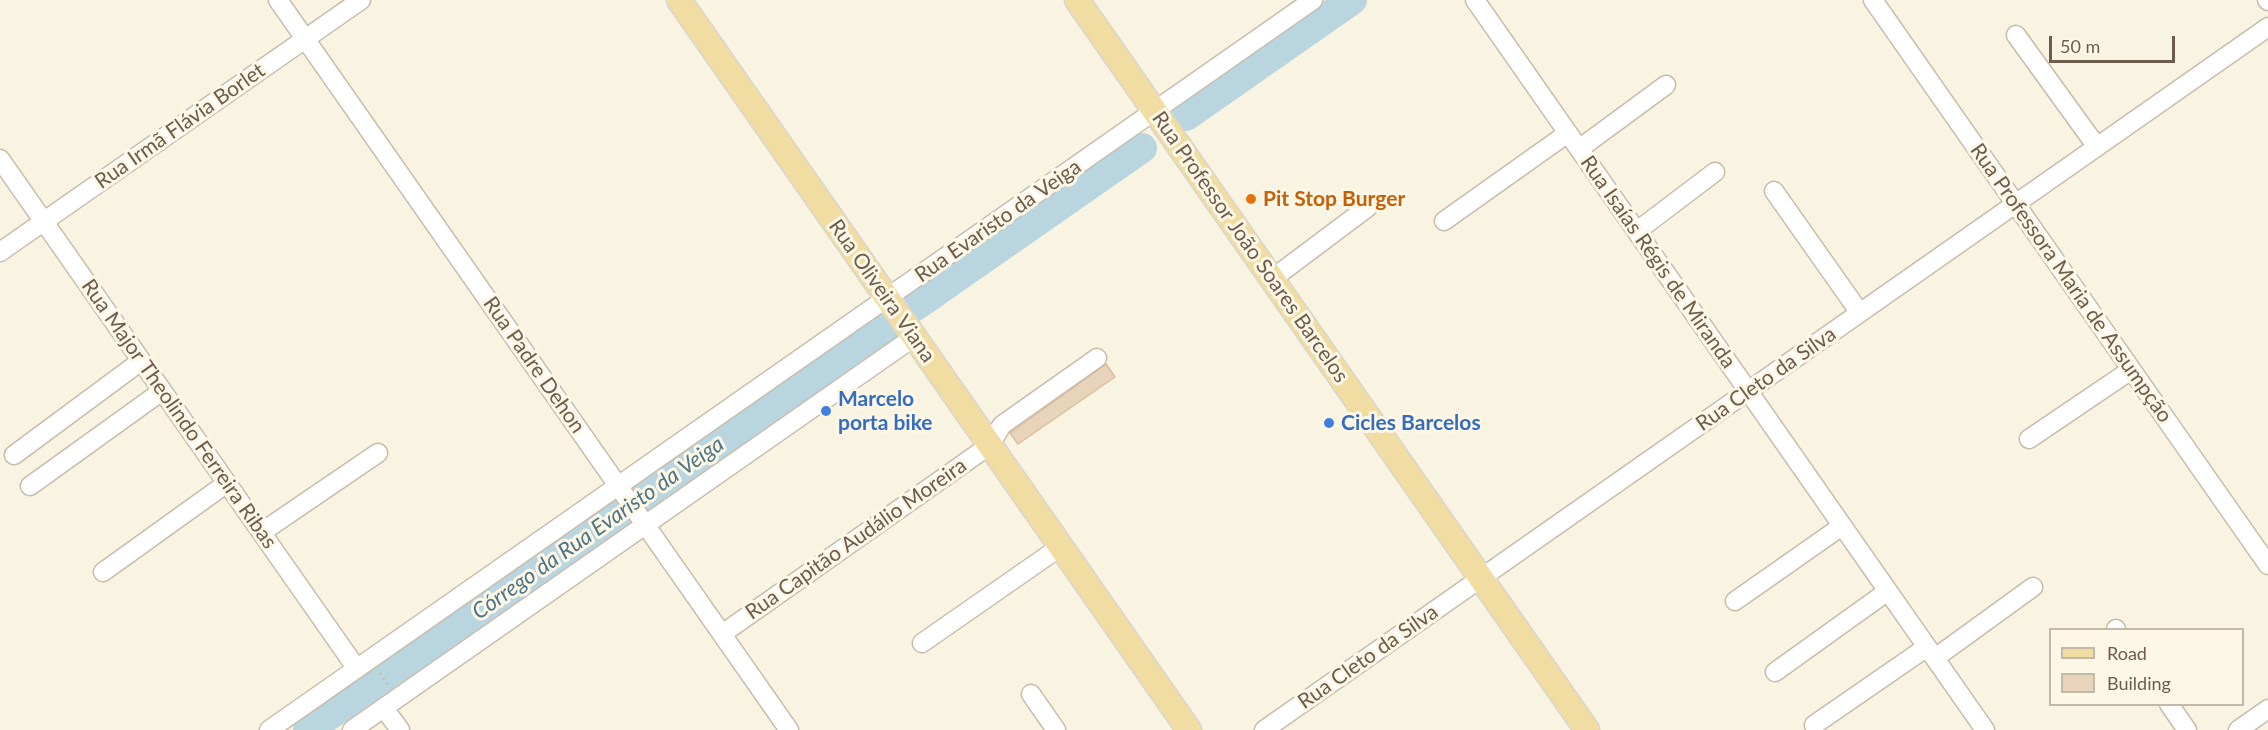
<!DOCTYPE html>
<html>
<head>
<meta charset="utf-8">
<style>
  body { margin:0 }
  #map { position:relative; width:2268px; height:730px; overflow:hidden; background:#f9f3e2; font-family:Lato,sans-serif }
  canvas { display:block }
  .legend { position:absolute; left:2049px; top:628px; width:195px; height:78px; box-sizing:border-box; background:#fdf7e7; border:2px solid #c3b9a9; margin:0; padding:8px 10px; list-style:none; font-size:18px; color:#6d5c4b }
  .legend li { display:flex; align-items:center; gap:12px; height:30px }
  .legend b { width:30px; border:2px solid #c3b9a9 }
  .scale { position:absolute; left:2049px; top:36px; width:126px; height:27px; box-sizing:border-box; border:3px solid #6d5c4b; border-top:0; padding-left:8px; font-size:18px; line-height:21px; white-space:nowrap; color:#6d5c4b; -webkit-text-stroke:4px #fdf7e7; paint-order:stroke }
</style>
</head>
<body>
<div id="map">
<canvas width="2268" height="730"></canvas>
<ul class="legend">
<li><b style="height:8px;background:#f1dda1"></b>Road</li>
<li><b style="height:16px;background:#e8d3bb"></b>Building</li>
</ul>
<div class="scale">50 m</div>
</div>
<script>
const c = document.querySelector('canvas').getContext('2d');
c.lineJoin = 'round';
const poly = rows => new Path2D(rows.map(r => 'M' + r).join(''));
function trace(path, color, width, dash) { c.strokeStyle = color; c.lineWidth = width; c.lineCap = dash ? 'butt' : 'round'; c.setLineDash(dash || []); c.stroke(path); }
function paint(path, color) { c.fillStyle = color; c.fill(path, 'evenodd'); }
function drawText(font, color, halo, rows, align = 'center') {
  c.font = font + ' Lato,sans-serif'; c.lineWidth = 6; c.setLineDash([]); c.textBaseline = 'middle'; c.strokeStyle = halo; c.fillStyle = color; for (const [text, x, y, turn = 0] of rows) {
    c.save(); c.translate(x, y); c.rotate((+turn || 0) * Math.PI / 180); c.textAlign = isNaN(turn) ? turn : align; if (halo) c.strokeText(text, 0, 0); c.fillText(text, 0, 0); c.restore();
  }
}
trace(poly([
  [1186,116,1352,0],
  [914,307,1142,148],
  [308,730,888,326]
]), '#b9d5e0', 30);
const building = poly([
  [1106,364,1115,377,1018,444,1010,433,1106,364]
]);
paint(building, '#e8d3bb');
trace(building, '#dcbe9f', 1.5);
const minor = poly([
  [278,0,789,730],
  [1475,0,1985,730],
  [1873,0,2268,565],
  [2267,0,2268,1],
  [2016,35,2097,147],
  [1579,149,1666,85],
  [0,159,357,669],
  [1774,191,1860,313],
  [1444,221,1568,133],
  [1637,231,1715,172],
  [0,252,361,0],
  [1272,279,1368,207],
  [2029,439,2131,370],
  [14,455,141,361],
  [30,486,162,391],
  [262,532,378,453],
  [103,572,227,483],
  [1735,601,1842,526],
  [2116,629,2116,630],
  [722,634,990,445,1002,425,1097,358],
  [922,643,1060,547],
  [1935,658,2033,587],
  [1775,672,1888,591],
  [1031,694,1056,730],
  [2169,704,2187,730],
  [384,708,400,730],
  [1814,725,1927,647],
  [269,730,1313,0],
  [352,730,914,337],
  [1264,730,2268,27],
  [2238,730,2268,709]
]);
const major = poly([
  [679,0,1189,730],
  [1077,0,1587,730]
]);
trace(minor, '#c8bbaa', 21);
trace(major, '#d9d5d0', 27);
trace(poly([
  [380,673,388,685]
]), '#cfb8a1', 3, [1.5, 4.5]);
trace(minor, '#fff', 18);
trace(major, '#f1dda1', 24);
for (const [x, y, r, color] of [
  [1251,199,6,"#e8710a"],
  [826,411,6,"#3f7fe0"],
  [1329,423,6,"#3f7fe0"]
]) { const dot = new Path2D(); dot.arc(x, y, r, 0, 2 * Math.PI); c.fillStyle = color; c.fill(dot); trace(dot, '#fdf7e7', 2); }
drawText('21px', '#6d5c4b', '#fdf7e7', [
  ["Rua Irmã Flávia Borlet",180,126,-35],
  ["Rua Evaristo da Veiga",998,221,-35],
  ["Rua Professor João Soares Barcelos",1250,247,55],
  ["Rua Isaías Régis de Miranda",1658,262,55],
  ["Rua Professora Maria de Assumpção",2071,283,55],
  ["Rua Oliveira Viana",882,291,55],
  ["Rua Padre Dehon",534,365,55],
  ["Rua Cleto da Silva",1766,379,-35],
  ["Rua Major Theolindo Ferreira Ribas",179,414,55],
  ["Rua Capitão Audálio Moreira",856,539,-35],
  ["Rua Cleto da Silva",1368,657,-35]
]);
drawText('bold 21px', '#c56008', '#fdf7e7', [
  ["Pit Stop Burger",1263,199]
], 'left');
drawText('bold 21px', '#366cbe', '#fdf7e7', [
  ["Marcelo",838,399],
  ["porta bike",838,423],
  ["Cicles Barcelos",1341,423]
], 'left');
drawText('italic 22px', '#4c7485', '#fdf7e7', [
  ["Córrego da Rua Evaristo da Veiga",598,528,-35]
]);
</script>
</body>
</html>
